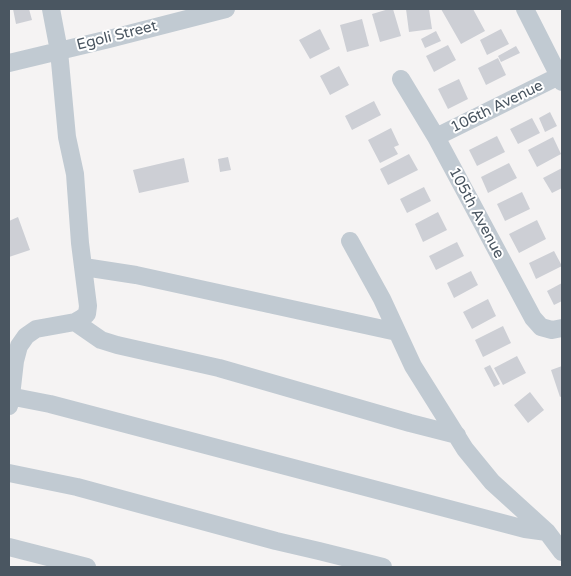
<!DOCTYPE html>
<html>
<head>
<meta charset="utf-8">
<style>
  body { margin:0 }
  #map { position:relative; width:571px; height:576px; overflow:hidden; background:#f5f3f3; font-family:"Varela Round",sans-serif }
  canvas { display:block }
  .frame { position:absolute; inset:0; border:10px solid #4a5661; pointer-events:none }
</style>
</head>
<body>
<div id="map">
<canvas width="571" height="576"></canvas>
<div class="frame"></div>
</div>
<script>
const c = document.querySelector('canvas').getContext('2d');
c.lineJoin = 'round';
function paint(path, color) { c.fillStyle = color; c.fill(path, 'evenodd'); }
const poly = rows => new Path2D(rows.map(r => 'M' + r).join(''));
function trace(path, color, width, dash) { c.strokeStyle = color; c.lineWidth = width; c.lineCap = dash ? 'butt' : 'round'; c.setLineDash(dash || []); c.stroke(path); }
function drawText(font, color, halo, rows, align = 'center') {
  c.font = font + ' "Varela Round",sans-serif'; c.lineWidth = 4; c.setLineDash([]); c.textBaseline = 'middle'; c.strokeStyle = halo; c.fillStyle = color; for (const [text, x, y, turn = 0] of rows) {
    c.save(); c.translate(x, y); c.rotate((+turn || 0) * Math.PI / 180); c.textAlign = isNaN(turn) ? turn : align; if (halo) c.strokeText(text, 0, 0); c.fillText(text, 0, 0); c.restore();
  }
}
paint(poly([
  [13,9,29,9,32,20,16,24],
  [389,9,393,9,401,36,380,42,372,14],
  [406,9,429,9,432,29,409,32],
  [441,9,473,9,485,31,461,44],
  [362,19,369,46,347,52,340,25],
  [320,29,330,49,310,59,299,40],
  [501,29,509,44,487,55,480,40],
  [436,31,441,41,425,48,421,39],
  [448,45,456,60,434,72,426,56],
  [516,46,520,53,501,62,498,56],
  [498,58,506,75,486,85,478,68],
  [339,66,349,85,330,95,320,76],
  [459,79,468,99,448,109,438,89],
  [374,101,381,115,352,130,345,116],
  [550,112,557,126,545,132,539,118],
  [532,118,540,133,518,144,510,129],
  [391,128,399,145,394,147,398,154,380,163,368,140],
  [497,136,505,152,477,166,469,150],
  [553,137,561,154,537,167,528,150],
  [409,154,418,170,388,185,380,169],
  [228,157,231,170,220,172,218,159],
  [184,158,189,182,139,193,133,170],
  [509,163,517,178,488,193,481,177],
  [562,168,562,188,552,193,543,178],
  [424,187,431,201,407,213,400,199],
  [522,192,530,209,505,221,497,204],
  [438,212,447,230,423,242,415,224],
  [18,217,30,250,9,257,9,221],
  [537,220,546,239,519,253,509,234],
  [457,242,464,256,436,270,429,256],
  [554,251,562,266,536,279,529,263],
  [471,271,478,285,454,298,447,283],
  [562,283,562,301,554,305,547,291],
  [488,299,496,316,472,329,463,312],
  [503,326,511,343,483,357,475,340],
  [517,356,526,373,503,385,494,368],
  [490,365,500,384,494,387,484,368],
  [562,366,562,396,560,397,551,370],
  [530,392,544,410,528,423,514,405]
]), '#cdcfd5');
trace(poly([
  [525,9,562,82],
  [9,63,109,39,226,9],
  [401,79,436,137,533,318,541,327,552,330,562,328],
  [436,137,559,76],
  [350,241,382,299,413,366,465,449,492,482,547,532,562,552],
  [84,267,136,275,397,332],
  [75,322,101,340,117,345,219,368,410,423,457,435],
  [9,396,50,404,525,529,547,532],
  [9,406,11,396,15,361,19,346,26,336,36,329,75,322,82,318,87,314,88,306,80,243,75,174,67,137,59,51,51,9],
  [9,473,77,487,276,541,319,551,383,567],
  [9,547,87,567]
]), '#c1cad2', 18);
drawText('15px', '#4a5661', '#fff', [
  ["Egoli Street",117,36,-14],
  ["106th Avenue",497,107,-26],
  ["105th Avenue",476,213,62]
]);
</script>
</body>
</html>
